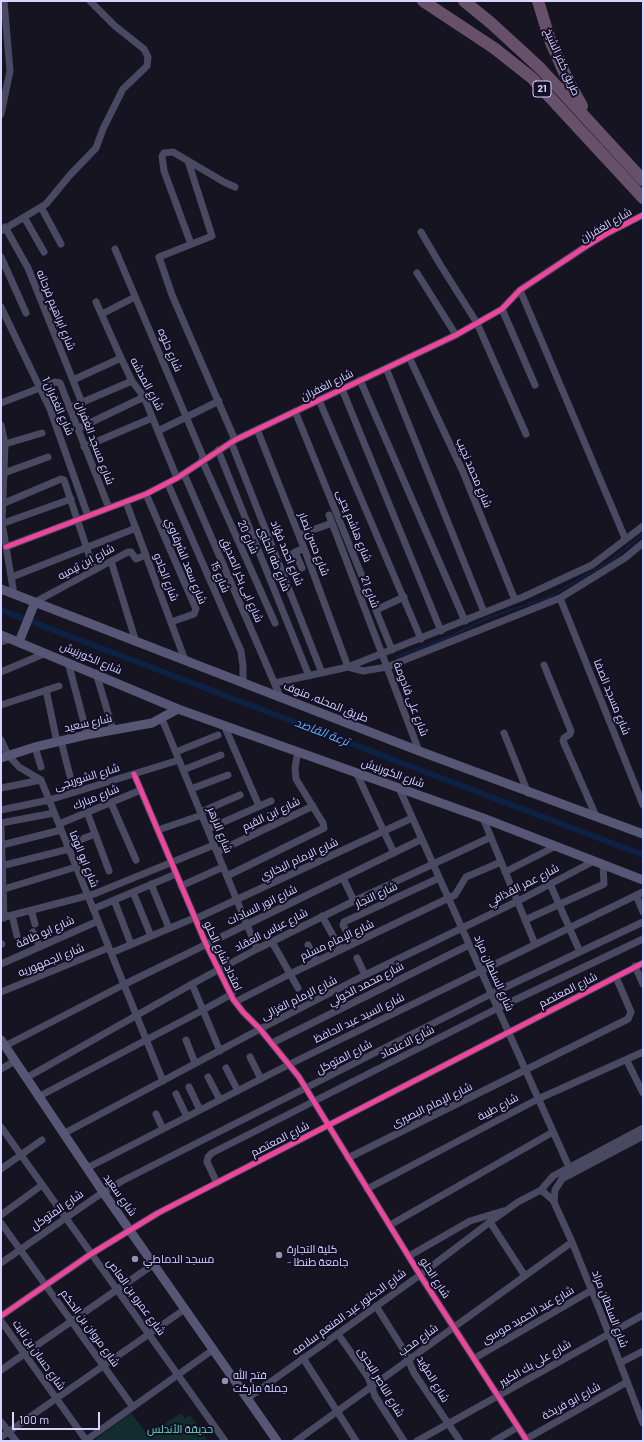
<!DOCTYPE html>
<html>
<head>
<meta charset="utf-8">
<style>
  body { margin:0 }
  #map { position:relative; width:644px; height:1442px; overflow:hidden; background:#161421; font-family:Barlow,sans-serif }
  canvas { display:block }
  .frame { position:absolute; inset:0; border:2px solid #d9d4ff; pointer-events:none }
  .scale { position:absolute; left:12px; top:1412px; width:88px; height:18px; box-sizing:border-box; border:2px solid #d9d4ff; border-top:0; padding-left:5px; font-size:12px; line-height:14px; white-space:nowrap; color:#d9d4ff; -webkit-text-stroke:3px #130f26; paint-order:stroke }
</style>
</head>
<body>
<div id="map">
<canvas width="644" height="1442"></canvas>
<div class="frame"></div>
<div class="scale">100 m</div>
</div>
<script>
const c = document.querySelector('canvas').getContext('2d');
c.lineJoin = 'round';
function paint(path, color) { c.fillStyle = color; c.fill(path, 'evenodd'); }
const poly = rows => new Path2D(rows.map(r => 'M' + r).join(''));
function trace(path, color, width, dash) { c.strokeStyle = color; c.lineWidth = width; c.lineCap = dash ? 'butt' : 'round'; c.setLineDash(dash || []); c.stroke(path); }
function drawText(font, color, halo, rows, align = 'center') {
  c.font = font + ' Barlow,Cairo,sans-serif'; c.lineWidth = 4; c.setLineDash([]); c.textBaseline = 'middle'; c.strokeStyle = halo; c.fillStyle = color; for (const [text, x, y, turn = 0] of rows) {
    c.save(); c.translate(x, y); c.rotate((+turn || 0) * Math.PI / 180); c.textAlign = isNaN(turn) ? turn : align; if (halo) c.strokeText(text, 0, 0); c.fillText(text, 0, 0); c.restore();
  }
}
paint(poly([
  [131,1413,148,1435,181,1413,185,1418,190,1415,208,1441,93,1441]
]), '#132c2d');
trace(poly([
  [397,657,451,636,488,618,549,597,612,560,643,534]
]), '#0d2144', 2);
trace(poly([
  [1,610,643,855]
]), '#0d2144', 6);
trace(poly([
  [1,114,10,71,4,1],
  [188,161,212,236,159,257,172,295,235,440],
  [41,207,61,244],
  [24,217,44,252],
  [5,227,28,268,82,403],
  [1,231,46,204,70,175,96,148,103,129,123,89,147,66,148,57,144,49,115,26,90,1],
  [421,232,441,266,477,323,526,434],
  [191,244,164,171,162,156,164,153,173,152,224,182,235,187],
  [115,249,204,459],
  [1,257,26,313],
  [417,273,456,335],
  [520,290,625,538],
  [96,302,121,358,132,381,144,397,177,478],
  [1,307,50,409,88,516],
  [502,309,535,385],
  [102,314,135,297],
  [409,357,463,472,515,600],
  [386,368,484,612],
  [73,380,121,358],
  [360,380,465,621],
  [342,389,441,631],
  [319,400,421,639],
  [1,403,55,382,60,383,109,508],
  [69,408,132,381],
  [295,411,392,650],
  [1,425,5,444,2,523,14,594],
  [77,429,144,397],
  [257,429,304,548,348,667],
  [158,431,219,401],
  [231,442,322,673],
  [5,444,42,433],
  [84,447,152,418],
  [218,450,309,676],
  [202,460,275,623],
  [4,473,48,457],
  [184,474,280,696],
  [168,484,241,651,243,666,243,682],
  [146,494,196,609,194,614,171,622],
  [126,502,185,660],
  [2,504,61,479,64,480,94,570],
  [329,515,419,751],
  [1,524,71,499],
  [299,535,332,523],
  [6,547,146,494,177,478,235,440,456,335,502,309,520,290,588,245,606,234,643,215],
  [295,552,302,568],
  [288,556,304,548],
  [111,561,136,642],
  [12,577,136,528],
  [560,598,643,805],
  [35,602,128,552,131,552,136,559,146,555],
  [376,610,404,597],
  [1,642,11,639],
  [68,662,87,734],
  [544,665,571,731,570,734,564,738,563,741,596,816],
  [348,667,363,671,387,667,560,598,625,558,643,543],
  [1,672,46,653],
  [96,673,113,730],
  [275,683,348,667,523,597,592,565,643,526],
  [46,690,57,742],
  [1,705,59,686],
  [162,719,257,949],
  [224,725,259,806],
  [504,733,528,793],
  [1,740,8,755,19,767,41,780,163,1081],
  [61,741,70,776],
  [35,747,41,767],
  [176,752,218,735],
  [183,770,221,755],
  [356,772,394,853],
  [134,774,206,944,233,999,243,1012,260,1029,299,1077,420,1275,527,1441],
  [1,788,41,780],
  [399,788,569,1167],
  [191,789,228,775],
  [111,803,136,860],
  [1,810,49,800,179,760],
  [87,812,109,871],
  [201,812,240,795],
  [483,818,535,944],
  [1,823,54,813],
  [59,824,141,790],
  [1,827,4,918],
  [208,829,271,801],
  [158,830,202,815],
  [2,845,61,830],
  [67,845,95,834],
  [217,852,313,806],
  [1,866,69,849],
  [505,872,556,846],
  [227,876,324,828,323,823,296,779,295,768,298,751],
  [343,878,354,901],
  [151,884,169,928],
  [550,884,580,952],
  [181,886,223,867],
  [1,890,76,867],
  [133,892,151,936],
  [636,895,643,912],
  [114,900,131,944],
  [93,909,176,874],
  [31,910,35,924],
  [12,915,17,936],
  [322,916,341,950],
  [1,918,94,894,214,845],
  [195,919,412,818],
  [525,920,604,884,603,864],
  [33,932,40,947],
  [272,942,298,988],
  [1,944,2,944],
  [353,944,343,925,344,922,439,878],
  [308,945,316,961],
  [111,953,194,918],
  [357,958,365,975],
  [1,964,98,921],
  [635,966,643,984],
  [192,984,220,1051],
  [1,992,108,948],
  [235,1002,290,974,455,895,466,877,501,862],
  [186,1040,195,1063],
  [272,1043,469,945],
  [5,1046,123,985,422,839],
  [250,1057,261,1079],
  [627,1061,643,1093],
  [226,1068,238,1091],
  [1,1069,15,1061],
  [208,1077,220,1100],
  [26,1078,192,984,257,949,354,901,491,837],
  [189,1087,200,1110],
  [176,1094,187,1117],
  [38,1097,203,1010,232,994],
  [156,1114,163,1129],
  [1,1127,225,1441],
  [63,1134,260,1029,365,975,518,901,594,861],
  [348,1158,628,1019,631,1012,616,977],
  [87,1168,290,1064,643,892],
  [1,1169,42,1140],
  [217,1183,207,1162,208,1157,212,1153,498,1008,643,939],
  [367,1189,538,1099,643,1052],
  [541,1190,553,1200,572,1242,600,1311,643,1423],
  [554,1202,555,1190,562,1179,643,1136],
  [1,1215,42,1185],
  [490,1222,525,1276],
  [1,1223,133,1407],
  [390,1225,553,1132],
  [409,1256,470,1221,503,1211],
  [1,1263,96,1197,122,1181,491,994,643,922],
  [376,1306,405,1352,414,1373,460,1441],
  [1,1316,91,1254,158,1213,643,963],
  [1,1321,86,1440],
  [338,1334,368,1377,375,1396,404,1441],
  [303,1358,356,1441],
  [475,1358,592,1290],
  [620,1363,643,1351],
  [1,1370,154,1264],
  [248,1398,420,1275,490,1222,518,1202,541,1190,553,1176,643,1128],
  [1,1422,16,1441],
  [1,1437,185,1309],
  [526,1439,627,1382],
  [85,1441,214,1349],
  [296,1441,572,1242],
  [417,1441,643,1315],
  [494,1441,518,1427]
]), '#4a4962', 7);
trace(poly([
  [1,589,419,751,643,834],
  [1,635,178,709,483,818,643,880],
  [19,642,35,602],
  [1,758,35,747,86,735,152,723,178,709],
  [1,1040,103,1192,277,1441]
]), '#575674', 9);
trace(poly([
  [423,1,494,48,532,78,643,198],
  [464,1,491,23,540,68,643,180],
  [538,1,550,40,568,81,582,106]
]), '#67516a', 12);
trace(poly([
  [6,547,146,494,177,478,235,440,456,335,502,309,520,290,588,245,606,234,643,215],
  [134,774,206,944,233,999,243,1012,260,1029,299,1077,420,1275,527,1441],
  [1,1316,91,1254,158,1213,643,963]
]), '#ed469a', 5);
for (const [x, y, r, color] of [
  [279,1255,4,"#9591b1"],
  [135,1259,4,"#9591b1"],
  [225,1381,4,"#9591b1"]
]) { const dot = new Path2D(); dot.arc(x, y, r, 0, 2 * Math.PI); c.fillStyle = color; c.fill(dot); trace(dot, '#130f26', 1.5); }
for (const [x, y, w] of [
  [542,89,18]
]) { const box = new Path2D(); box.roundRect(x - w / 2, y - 8, w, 16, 3); c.fillStyle = '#130f26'; c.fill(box); trace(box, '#d9d4ff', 1); }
drawText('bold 10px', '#d9d4ff', null, [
  ["21",542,89]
]);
drawText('11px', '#d9d4ff', '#130f26', [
  ["طريق كفر الشيخ",562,62,66],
  ["شارع الغفران",606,225,-30],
  ["شارع ابراهيم فرحانه",56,310,68],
  ["شارع حلوه",170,350,67],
  ["شارع المدشه",147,384,62],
  ["شارع الغفران",327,385,-26],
  ["شارع الغفران 1",58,406,66],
  ["شارع مسجد الغفران",95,443,69],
  ["شارع محمد نجيب",474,473,67],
  ["شارع هاشم يحيى",354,526,68],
  ["شارع 20",248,537,66],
  ["شارع حسن نصار",314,544,69],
  ["شارع احمد فؤاد",287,553,68],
  ["شارع طه الحلبى",274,559,68],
  ["شارع سعد الشرقاوي",186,561,68],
  ["شارع ابن تيميه",86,562,-28],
  ["شارع الجادو",166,577,69],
  ["شارع 15",220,577,67],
  ["شارع ابى بكر الصديق",242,580,67],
  ["شارع 21",370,592,69],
  ["شارع الكورنيش",91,658,23],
  ["شارع مسجد الصفا",612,697,68],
  ["شارع على قادومة",411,699,69],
  ["طريق المحله, منوف",326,702,22],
  ["شارع سعيد",88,723,-12],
  ["شارع الكورنيش",393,773,20],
  ["شارع الشوربجى",87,777,-17],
  ["شارع مبارك",96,797,-22],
  ["شارع ابن القيم",271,814,-26],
  ["شارع الازهر",220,830,68],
  ["شارع ابو الوفا",84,859,68],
  ["شارع الإمام البخاري",299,859,-25],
  ["شارع عمر القذافي",523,885,-27],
  ["شارع النجار",376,895,-25],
  ["شارع انور السادات",262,905,-26],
  ["شارع عباس العقاد",271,930,-27],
  ["شارع ابو طاقة",45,932,-24],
  ["شارع الإمام مسلم",337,940,-25],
  ["امتداد شارع الحلو",223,956,65],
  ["شارع الجمهوريه",51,960,-22],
  ["شارع السلطان مراد",494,973,66],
  ["شارع محمد الخولي",366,984,-27],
  ["شارع المعتصم",568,990,-27],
  ["شارع الإمام الغزالى",299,998,-27],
  ["شارع السيد عبد الحافظ",359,1018,-26],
  ["شارع الاعتماد",407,1042,-27],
  ["شارع المتوكل",344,1057,-27],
  ["شارع الإمام البصيرى",432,1105,-26],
  ["شارع طيبة",498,1107,-28],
  ["شارع المعتصم",280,1139,-27],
  ["شارع سعيد",120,1195,55],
  ["شارع المتوكل",57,1210,-35],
  ["شارع الحلو",435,1278,57],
  ["شارع عمرو بن العاص",136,1297,54],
  ["شارع السلطان مراد",610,1309,69],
  ["شارع الدكتور عبد المنعم سلامه",349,1312,-36],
  ["شارع عبد الحميد موسى",528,1315,-30],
  ["شارع مروان بن الحكم",90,1328,54],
  ["شارع محب",418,1340,-36],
  ["شارع حسان بن ثابت",39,1355,55],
  ["شارع على بك الكبير",535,1363,-30],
  ["شارع المؤيد",433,1379,59],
  ["شارع الناصر البحرى",381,1382,59],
  ["شارع ابو فريخة",571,1401,-29]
]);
drawText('11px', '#d9d4ff', '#130f26', [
  ["كلية التجارة",287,1249],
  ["- جامعة طنطا",287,1262],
  ["مسجد الدماطي",143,1259],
  ["فتح الله",233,1375],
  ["جملة ماركت",233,1388]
], 'left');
drawText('11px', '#5fe0c0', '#130f26', [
  ["حديقة الأندلس",180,1429]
]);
drawText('italic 12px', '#62b6ff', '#130f26', [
  ["ترعة القاصد",322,732,21]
]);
</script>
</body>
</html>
